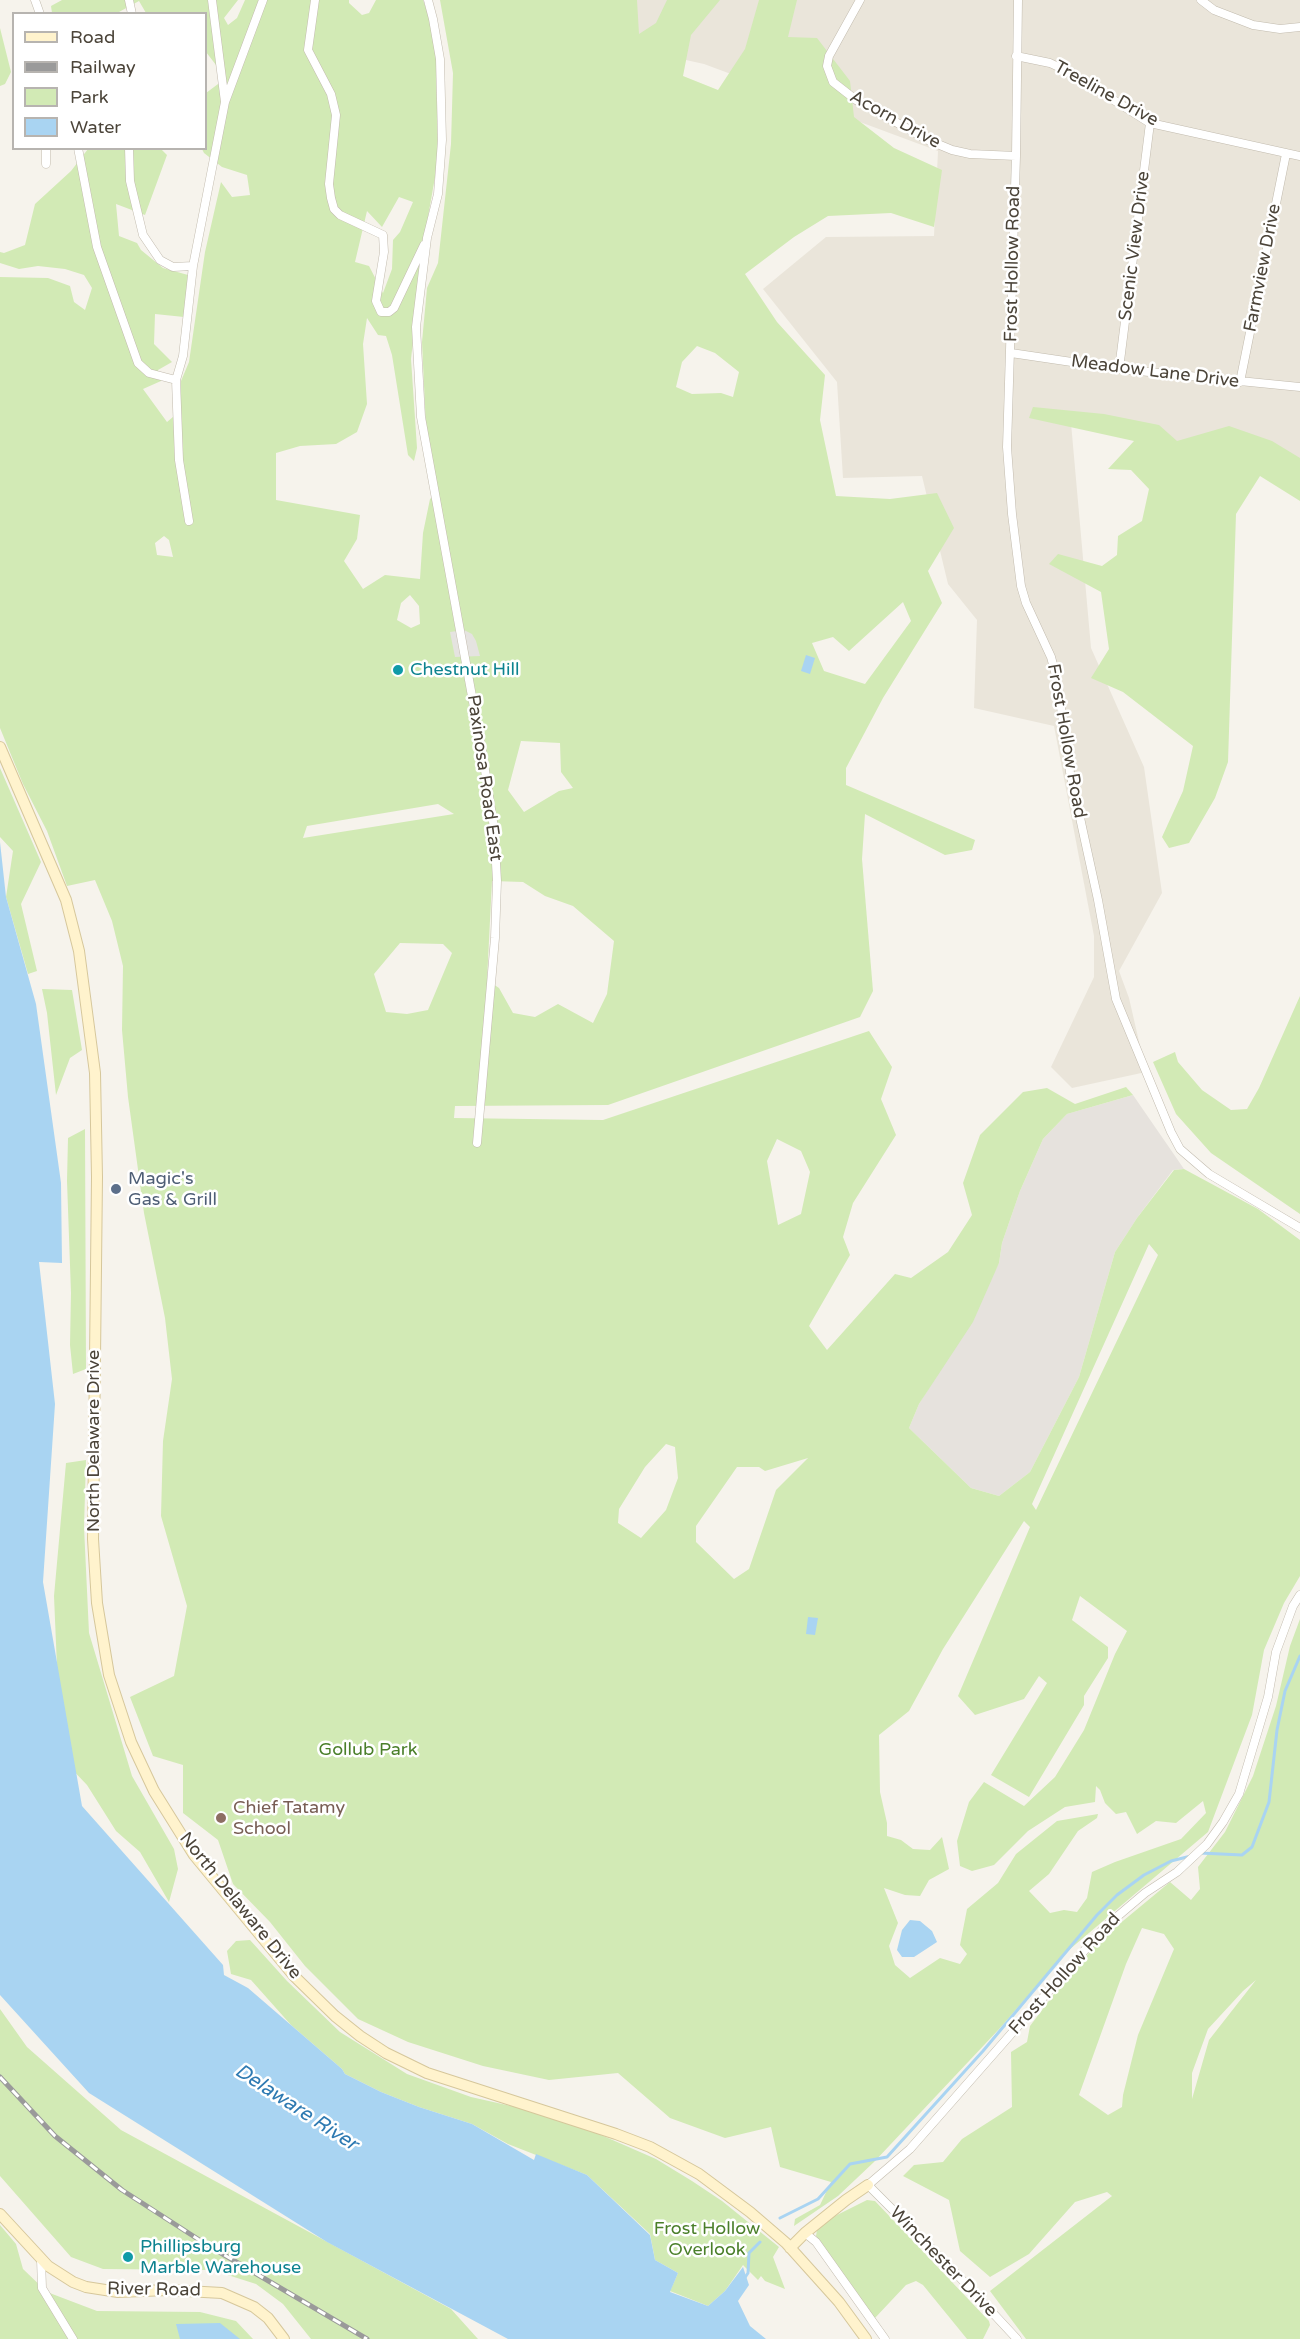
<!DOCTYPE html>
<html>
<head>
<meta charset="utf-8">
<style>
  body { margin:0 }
  #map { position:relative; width:1300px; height:2339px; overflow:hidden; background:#f6f3ec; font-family:"Varela Round",sans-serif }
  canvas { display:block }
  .legend { position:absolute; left:12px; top:12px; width:195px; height:138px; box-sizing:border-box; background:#fff; border:2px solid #b7b4b0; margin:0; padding:8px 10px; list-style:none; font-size:18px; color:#4b4439 }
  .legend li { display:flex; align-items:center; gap:12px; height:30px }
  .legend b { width:30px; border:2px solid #b7b4b0 }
</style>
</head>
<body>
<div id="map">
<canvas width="1300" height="2339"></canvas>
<ul class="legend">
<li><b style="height:8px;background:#fff3cd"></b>Road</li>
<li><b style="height:8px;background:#9a9a9a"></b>Railway</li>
<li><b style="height:16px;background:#d2eab5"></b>Park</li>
<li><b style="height:16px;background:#a9d4f2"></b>Water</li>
</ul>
</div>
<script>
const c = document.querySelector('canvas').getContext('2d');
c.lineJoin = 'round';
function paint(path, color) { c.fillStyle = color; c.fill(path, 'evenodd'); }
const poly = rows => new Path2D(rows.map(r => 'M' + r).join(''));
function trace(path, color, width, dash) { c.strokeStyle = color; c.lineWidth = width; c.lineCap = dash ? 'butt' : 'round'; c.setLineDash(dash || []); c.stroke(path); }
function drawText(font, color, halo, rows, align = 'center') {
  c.font = font + ' "Varela Round",sans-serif'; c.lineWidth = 5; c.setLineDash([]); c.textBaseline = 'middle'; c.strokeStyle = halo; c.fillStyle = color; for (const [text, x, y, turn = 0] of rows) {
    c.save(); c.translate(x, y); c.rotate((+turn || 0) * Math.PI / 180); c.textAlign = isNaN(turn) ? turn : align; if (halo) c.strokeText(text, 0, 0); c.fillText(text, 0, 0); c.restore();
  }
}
paint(poly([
  [629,0,1300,0,1300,482,1071,423,1091,648,1144,767,1162,893,1119,971,1129,998,1146,1072,1072,1088,1051,1067,1094,977,1094,936,1054,726,974,708,977,620,948,584,922,476,843,478,837,382,763,289,826,237,934,236,938,151,704,64,650,52,618,12]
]), '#eae5da');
paint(poly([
  [1133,1095,1184,1169,1173,1170,1137,1218,1115,1252,1079,1377,1030,1472,999,1496,971,1488,909,1428,919,1404,941,1368,999,1263,1002,1243,1020,1191,1043,1139,1067,1114]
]), '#e6e2dd');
paint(poly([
  [62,0,238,0,224,18,228,25,237,18,245,0,349,0,349,3,362,15,369,13,376,0,423,0,432,24,436,55,438,160,425,234,411,359,417,448,414,461,408,455,392,355,386,336,378,335,367,318,363,344,367,404,357,432,336,444,300,446,276,453,276,500,360,515,357,539,344,561,363,589,385,575,420,579,423,533,430,499,438,492,426,429,422,342,427,288,438,263,451,144,453,73,440,0,637,0,639,34,656,23,667,0,720,0,691,35,683,76,718,90,745,49,759,0,797,0,788,37,817,38,850,81,854,117,894,148,942,170,934,227,891,213,828,216,794,237,745,274,777,322,825,375,820,420,836,496,890,499,937,493,954,528,928,571,942,603,883,698,846,768,846,785,975,840,972,850,945,855,865,814,862,859,873,991,860,1017,608,1105,455,1106,454,1118,603,1120,869,1031,892,1067,881,1099,896,1135,853,1203,843,1237,850,1255,809,1326,827,1350,895,1274,911,1278,948,1252,972,1215,963,1183,980,1135,1023,1092,1047,1088,1075,1104,1126,1087,1133,1095,1067,1114,1043,1139,1020,1191,1002,1243,999,1263,973,1322,919,1404,909,1428,971,1488,999,1496,1030,1472,1079,1377,1115,1252,1137,1218,1174,1170,1184,1169,1258,1209,1300,1240,1300,1576,1284,1603,1264,1650,1252,1715,1208,1832,1063,1955,1001,2027,874,2162,838,2196,794,2226,795,2219,820,2205,831,2182,780,2167,771,2127,725,2138,670,2118,618,2073,549,2080,483,2066,408,2042,358,2019,305,1966,270,1922,233,1884,218,1840,183,1813,183,1765,153,1756,130,1697,174,1676,187,1606,161,1516,163,1441,172,1379,165,1318,144,1213,128,1097,122,1030,123,966,112,921,95,880,67,886,47,831,23,784,0,728,0,277,48,278,70,286,74,302,85,310,92,288,84,275,65,269,38,266,19,269,0,263,0,252,4,253,25,245,35,204,71,171,88,149,161,149,167,155,145,215,116,204,119,236,137,243,141,250,163,268,188,275,184,317,155,314,154,344,172,362,158,370,161,381,143,389,167,422,180,411,181,381,189,362,205,252,221,182,232,197,250,195,247,175,222,167,204,153,202,149,206,148,206,93,226,78,206,52,206,14,146,13,139,1,119,12,52,13,51,6],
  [399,197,413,202,400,232,393,240,392,269,383,293,369,266,355,262,367,211,382,227],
  [697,346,715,353,739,372,733,397,721,393,692,394,676,387,682,362],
  [164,536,169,540,173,557,157,555,155,543],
  [410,595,419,606,420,624,411,628,397,620,401,603],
  [903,602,911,621,865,684,824,671,812,643,833,637,849,651],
  [521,741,560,743,561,772,573,788,559,791,524,812,508,790],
  [438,804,454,814,303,838,307,826],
  [492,881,523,882,545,896,573,906,614,941,607,994,593,1023,558,1004,535,1017,513,1013,499,988,487,980],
  [400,943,443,944,452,953,428,1010,407,1014,386,1012,374,974],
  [777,1139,801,1151,810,1172,801,1214,778,1225,767,1161],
  [1149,1244,1158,1255,1036,1510,1032,1504],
  [666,1444,675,1447,678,1478,666,1510,641,1538,618,1523,619,1509,645,1467],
  [808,1458,776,1490,749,1569,734,1579,696,1542,696,1526,737,1467,759,1467,765,1471],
  [1024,1521,1030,1527,958,1696,975,1715,1024,1699,1039,1676,1047,1683,991,1775,1029,1797,1084,1705,1084,1696,1108,1658,1108,1647,1072,1620,1080,1596,1127,1631,1115,1654,1084,1730,1055,1777,1024,1806,984,1782,969,1802,957,1841,960,1866,972,1871,994,1865,1028,1831,1065,1807,1095,1802,1096,1786,1100,1790,1105,1803,1116,1814,1126,1812,1137,1834,1156,1821,1176,1823,1203,1801,1206,1813,1181,1839,1115,1862,1092,1872,1087,1898,1077,1912,1064,1910,1050,1913,1029,1891,1049,1874,1078,1831,1097,1818,1098,1814,1057,1821,1016,1854,998,1883,967,1909,960,1945,967,1954,960,1964,940,1958,910,1978,895,1965,889,1946,898,1923,884,1888,905,1895,920,1896,929,1880,949,1869,942,1837,930,1850,913,1849,901,1840,887,1836,887,1823,880,1792,879,1735,909,1711,943,1649],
  [0,28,11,72,5,84,0,86],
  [1033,407,1104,414,1159,425,1177,441,1229,426,1272,441,1300,458,1300,501,1260,476,1236,514,1228,762,1215,798,1189,843,1169,848,1162,837,1183,791,1193,746,1123,692,1091,678,1109,649,1101,592,1049,564,1058,554,1102,566,1117,555,1118,536,1142,521,1149,489,1131,470,1108,469,1134,441,1029,418],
  [0,768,41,862,21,904,37,971,28,974,6,897,13,851,0,837],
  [42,989,72,990,82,1050,70,1058,56,1095,47,1013],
  [1300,996,1300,1214,1211,1153,1176,1114,1153,1062,1175,1052,1178,1062,1202,1090,1231,1110,1247,1109,1259,1088],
  [85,1129,86,1369,73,1374,70,1345,71,1293,67,1181,68,1138],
  [86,1460,84,1527,89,1633,132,1776,174,1849,178,1869,169,1902,140,1852,116,1831,87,1785,66,1763,59,1714,54,1596,66,1463],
  [1300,1619,1300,2339,1026,2339,990,2291,1112,2196,1107,2192,1075,2202,1029,2254,990,2277,960,2251,949,2200,903,2176,914,2165,943,2162,962,2139,1012,2107,1011,2052,1027,2042,1030,2026,1054,1994,1100,1940,1170,1882,1191,1900,1200,1889,1198,1867,1225,1832,1253,1776,1276,1706,1290,1646],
  [1142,1928,1164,1934,1174,1949,1138,2035,1123,2095,1122,2107,1108,2115,1079,2095,1126,1964],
  [1256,1980,1209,2040,1192,2099,1192,2073,1208,2029,1243,1991],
  [250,1940,287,1981,340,2032,407,2074,471,2097,560,2117,656,2159,692,2181,722,2201,779,2247,773,2257,785,2289,765,2281,761,2276,758,2280,743,2265,725,2291,708,2306,670,2291,678,2273,655,2260,650,2234,587,2175,508,2144,472,2124,419,2107,381,2092,345,2074,342,2069,291,2025,251,1980,231,1974,227,1951,236,1941],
  [0,2009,27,2047,121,2130,451,2309,478,2339,311,2339,283,2304,256,2284,212,2270,103,2269,71,2257,0,2176],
  [867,2200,875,2201,989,2321,990,2325,983,2339,967,2339,923,2285,916,2281,906,2285,874,2319,816,2236,817,2230,829,2219],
  [0,2225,16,2244,23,2269,47,2292,97,2311,200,2312,236,2321,253,2339,0,2339]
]), '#d2eab5');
paint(poly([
  [464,630,472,634,476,641,480,656,455,657,450,632]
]), '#e5e3e0');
paint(poly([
  [806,655,815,658,810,674,801,671],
  [0,842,6,897,36,1004,61,1183,62,1263,39,1262,55,1404,43,1582,82,1806,223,1965,224,1975,248,1988,342,2069,345,2074,381,2092,419,2107,472,2124,534,2160,536,2154,587,2175,650,2235,655,2260,678,2273,670,2292,708,2306,725,2291,743,2267,749,2285,738,2301,750,2326,766,2339,508,2339,327,2242,89,2093,0,1995],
  [808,1617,818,1618,815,1635,806,1634],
  [910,1920,920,1921,932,1931,937,1942,914,1957,902,1957,897,1950,902,1930],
  [220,2323,240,2339,180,2339,176,2324]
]), '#a9d4f2');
trace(poly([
  [1200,1853,1242,1855,1252,1847,1269,1802,1277,1730,1285,1691,1300,1656],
  [780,2218,818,2199,850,2164,887,2157,983,2051,1097,1915,1117,1895,1144,1875,1171,1861,1191,1856],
  [744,2279,748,2273,749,2253,760,2242]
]), '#a9d4f2', 3);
const street = poly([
  [35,0,40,14],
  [129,0,132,14],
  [212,0,225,102],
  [315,0,308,50,331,94,336,115,329,184,331,198,334,209,340,215,383,235,384,252,376,301,381,312,389,312,394,308,424,245],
  [428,0,433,19,440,59,442,140,438,194,427,238,416,327,421,417,482,751,494,828,497,881,495,938,477,1143],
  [860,0,829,56,827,66,833,82,856,100,928,140,952,150,970,154,1016,156],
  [1018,0,1016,156,1007,447,1012,514,1021,586,1026,603,1051,657,1057,679,1070,772,1098,900,1116,999,1171,1132,1180,1149,1209,1174,1300,1228],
  [1201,0,1214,10,1253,25,1280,29,1300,27],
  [1016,56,1050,63,1069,72,1150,123,1300,156],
  [46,148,46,164],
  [78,148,97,247,138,363,149,373,176,380],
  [129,148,130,181,143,235,160,260,173,267,193,266],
  [1011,353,1119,369,1300,387],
  [1119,369,1150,123],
  [1240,382,1286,154],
  [189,521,179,460,176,380,183,356,193,266,225,102,263,0],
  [805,2233,816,2242,885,2339],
  [41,2259,42,2288,73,2339],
  [1017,2339,951,2268,868,2185,910,2149,1105,1927,1145,1893,1177,1872,1207,1844,1223,1822,1239,1794,1268,1697,1276,1652,1293,1606,1300,1595]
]);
const secondary = poly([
  [0,747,66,900,79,951,95,1073,97,1177,93,1539,97,1603,109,1675,131,1742,154,1791,194,1855,294,1976,335,2016,360,2036,386,2053,427,2073,616,2134,650,2147,699,2174,750,2212,786,2243,839,2302,866,2339],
  [0,2214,48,2266,73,2282,86,2287,118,2292,168,2290,222,2293,254,2307,268,2318,284,2339],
  [790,2248,805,2233,846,2200,868,2185]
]);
trace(street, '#c2bbae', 9);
trace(secondary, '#d6c79b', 12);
trace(street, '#fff', 8);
trace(secondary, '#fff3cd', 10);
const rail = poly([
  [0,2077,55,2136,122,2190,204,2243,367,2339]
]);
trace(rail, '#9a9a9a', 5);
trace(rail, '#fff', 3, [9]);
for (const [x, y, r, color] of [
  [398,670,6,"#0f9aa8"],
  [116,1189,6,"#5c6f8a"],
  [221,1818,6,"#8d6e63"],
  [128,2257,6,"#0f9aa8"]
]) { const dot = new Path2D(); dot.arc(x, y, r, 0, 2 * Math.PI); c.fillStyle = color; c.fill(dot); trace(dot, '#fff', 2); }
drawText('18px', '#4b4439', '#fff', [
  ["Treeline Drive",1106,94,29],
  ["Acorn Drive",895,120,29],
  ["Scenic View Drive",1135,246,-83],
  ["Frost Hollow Road",1013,264,-89],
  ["Farmview Drive",1263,268,-79],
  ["Meadow Lane Drive",1155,372,7],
  ["Frost Hollow Road",1066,741,80],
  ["Paxinosa Road East",484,778,82],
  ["North Delaware Drive",94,1441,-90],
  ["North Delaware Drive",240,1906,51],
  ["Frost Hollow Road",1065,1974,-48],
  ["Winchester Drive",943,2262,46],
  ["River Road",154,2290,1]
]);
drawText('18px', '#0d838f', '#fff', [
  ["Chestnut Hill",410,670],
  ["Phillipsburg",140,2247],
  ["Marble Warehouse",140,2268]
], 'left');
drawText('18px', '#4e5e75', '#fff', [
  ["Magic's",128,1179],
  ["Gas & Grill",128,1200]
], 'left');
drawText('18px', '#4a7f2a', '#fff', [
  ["Gollub Park",368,1750],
  ["Frost Hollow",707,2229],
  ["Overlook",707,2250]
]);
drawText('18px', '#785e54', '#fff', [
  ["Chief Tatamy",233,1808],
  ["School",233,1829]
], 'left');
drawText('italic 20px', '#2e7ab2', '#fff', [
  ["Delaware River",296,2108,33]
]);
</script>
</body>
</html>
